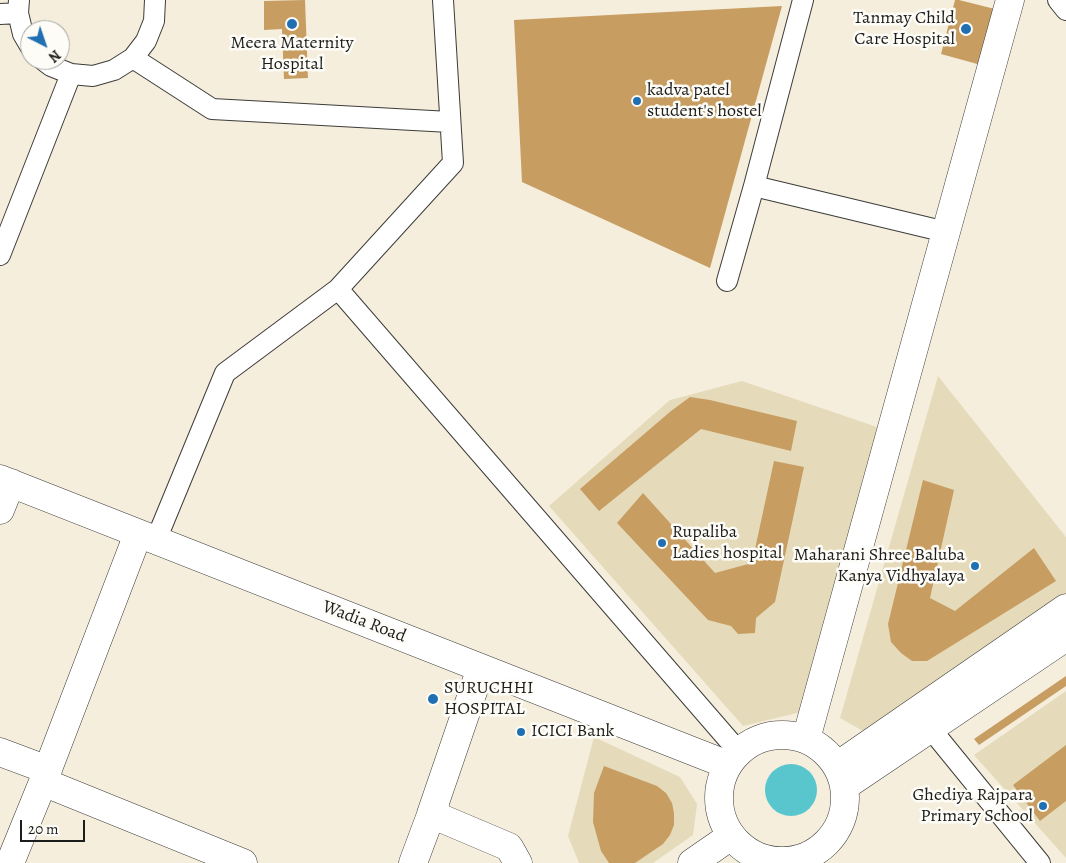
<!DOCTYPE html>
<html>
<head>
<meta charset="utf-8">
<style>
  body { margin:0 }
  #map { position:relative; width:1066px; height:863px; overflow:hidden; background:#f5eedc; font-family:Alegreya,serif }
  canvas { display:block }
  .north { position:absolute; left:20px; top:20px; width:50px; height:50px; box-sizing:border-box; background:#fdfcf7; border:1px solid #a3a29f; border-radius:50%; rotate:139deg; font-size:14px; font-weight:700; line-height:20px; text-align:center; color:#1c1c1c }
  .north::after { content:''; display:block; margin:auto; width:18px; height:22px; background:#1f6fb2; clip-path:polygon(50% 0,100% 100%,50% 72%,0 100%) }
  .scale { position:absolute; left:20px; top:820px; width:65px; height:22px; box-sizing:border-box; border:2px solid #1c1c1c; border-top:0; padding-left:6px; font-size:15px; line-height:18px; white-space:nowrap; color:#1c1c1c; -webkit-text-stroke:4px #fdfcf7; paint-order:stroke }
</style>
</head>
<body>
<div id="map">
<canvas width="1066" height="863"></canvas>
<div class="north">N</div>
<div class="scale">20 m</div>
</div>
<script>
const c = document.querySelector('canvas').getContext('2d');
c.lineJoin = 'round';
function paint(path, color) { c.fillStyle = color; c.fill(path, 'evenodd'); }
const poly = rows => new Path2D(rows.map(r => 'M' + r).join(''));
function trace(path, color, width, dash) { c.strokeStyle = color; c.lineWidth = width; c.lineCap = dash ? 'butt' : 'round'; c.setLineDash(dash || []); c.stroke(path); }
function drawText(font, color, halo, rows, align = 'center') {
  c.font = font + ' Alegreya,serif'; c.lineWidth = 5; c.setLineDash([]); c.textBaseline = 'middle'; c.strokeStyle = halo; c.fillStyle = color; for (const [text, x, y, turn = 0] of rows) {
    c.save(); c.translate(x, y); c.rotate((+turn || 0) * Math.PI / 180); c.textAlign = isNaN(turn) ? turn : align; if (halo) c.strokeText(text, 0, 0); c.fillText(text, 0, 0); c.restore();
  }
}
paint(poly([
  [938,376,1066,537,1066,594,863,731,840,718],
  [742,381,877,427,814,709,743,726,549,506,670,400],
  [1066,691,1066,858,974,755],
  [594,737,680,777,697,804,693,835,653,863,579,863,568,836]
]), '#e5dbba');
paint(poly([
  '765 790a26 26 0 1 1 52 0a26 26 0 1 1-52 0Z'
]), '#59c6cd');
paint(poly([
  [304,0,305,0,308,78,284,79,282,29,264,30,264,1],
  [955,0,959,0,995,9,981,65,941,54],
  [782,6,710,268,522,182,514,20],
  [690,397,710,400,797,421,791,451,701,429,599,511,580,489,671,411],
  [774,461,804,467,775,602,756,618,755,633,738,634,731,626,708,620,617,523,643,493,715,573,752,563],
  [923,480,954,490,930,598,955,611,1034,548,1056,581,927,661,912,661,901,653,891,642,888,624],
  [1066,676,1066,686,979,745,974,739],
  [1066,745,1066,801,1040,821,1013,785],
  [604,766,657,786,666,793,672,803,674,813,674,825,670,835,663,844,635,863,609,863,601,851,593,822,594,793]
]), '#c79d62');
const street = poly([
  [19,0,18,13,23,34,30,46],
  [1058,0,1066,10],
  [0,14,18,13],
  [133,58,212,109,450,122],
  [43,60,51,66,71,74,93,76,114,70,133,58,146,41,154,21,155,0],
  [754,186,946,232],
  [0,255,71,74],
  [727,281,754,186,803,0],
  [338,289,739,752],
  [156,540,225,373,338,289,453,163,443,0],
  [930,728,1040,863]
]);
const secondary = poly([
  [0,479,728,765],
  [0,510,11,483],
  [138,534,43,782,243,863],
  [481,668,431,814,509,847,518,863],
  '719 798a63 63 0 1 1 126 0a63 63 0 1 1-126 0Z',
  [806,739,1010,0],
  [0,752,48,770],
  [837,766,1066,608],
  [845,786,1066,637],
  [10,863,43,782],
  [413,863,435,804],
  [692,863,731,836]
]);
trace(street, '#3d3c39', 22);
trace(secondary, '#3d3c39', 29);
trace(street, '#fff', 20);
trace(secondary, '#fff', 28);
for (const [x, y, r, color] of [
  [292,24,6,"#1f6fb2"],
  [966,29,6,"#1f6fb2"],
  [637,101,5,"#1f6fb2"],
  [662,543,5,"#1f6fb2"],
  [975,566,5,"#1f6fb2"],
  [433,699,6,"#1f6fb2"],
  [521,732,5,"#1f6fb2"],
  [1043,806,5,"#1f6fb2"]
]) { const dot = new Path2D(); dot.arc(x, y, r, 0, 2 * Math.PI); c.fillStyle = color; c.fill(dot); trace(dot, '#fdfcf7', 2); }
drawText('18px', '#1c1c1c', '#fdfcf7', [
  ["Tanmay Child",955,19,"right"],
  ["Care Hospital",955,40,"right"],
  ["Meera Maternity",292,44,"center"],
  ["Hospital",292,65,"center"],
  ["kadva patel",647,91],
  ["student's hostel",647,112],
  ["Rupaliba",672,533],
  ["Ladies hospital",672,554],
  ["Maharani Shree Baluba",965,556,"right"],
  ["Kanya Vidhyalaya",965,577,"right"],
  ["SURUCHHI",444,689],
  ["HOSPITAL",444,710],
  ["ICICI Bank",531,732],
  ["Ghediya Rajpara",1033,796,"right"],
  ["Primary School",1033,817,"right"]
], 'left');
drawText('18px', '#1c1c1c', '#fdfcf7', [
  ["Wadia Road",364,622,21]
]);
</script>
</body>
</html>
